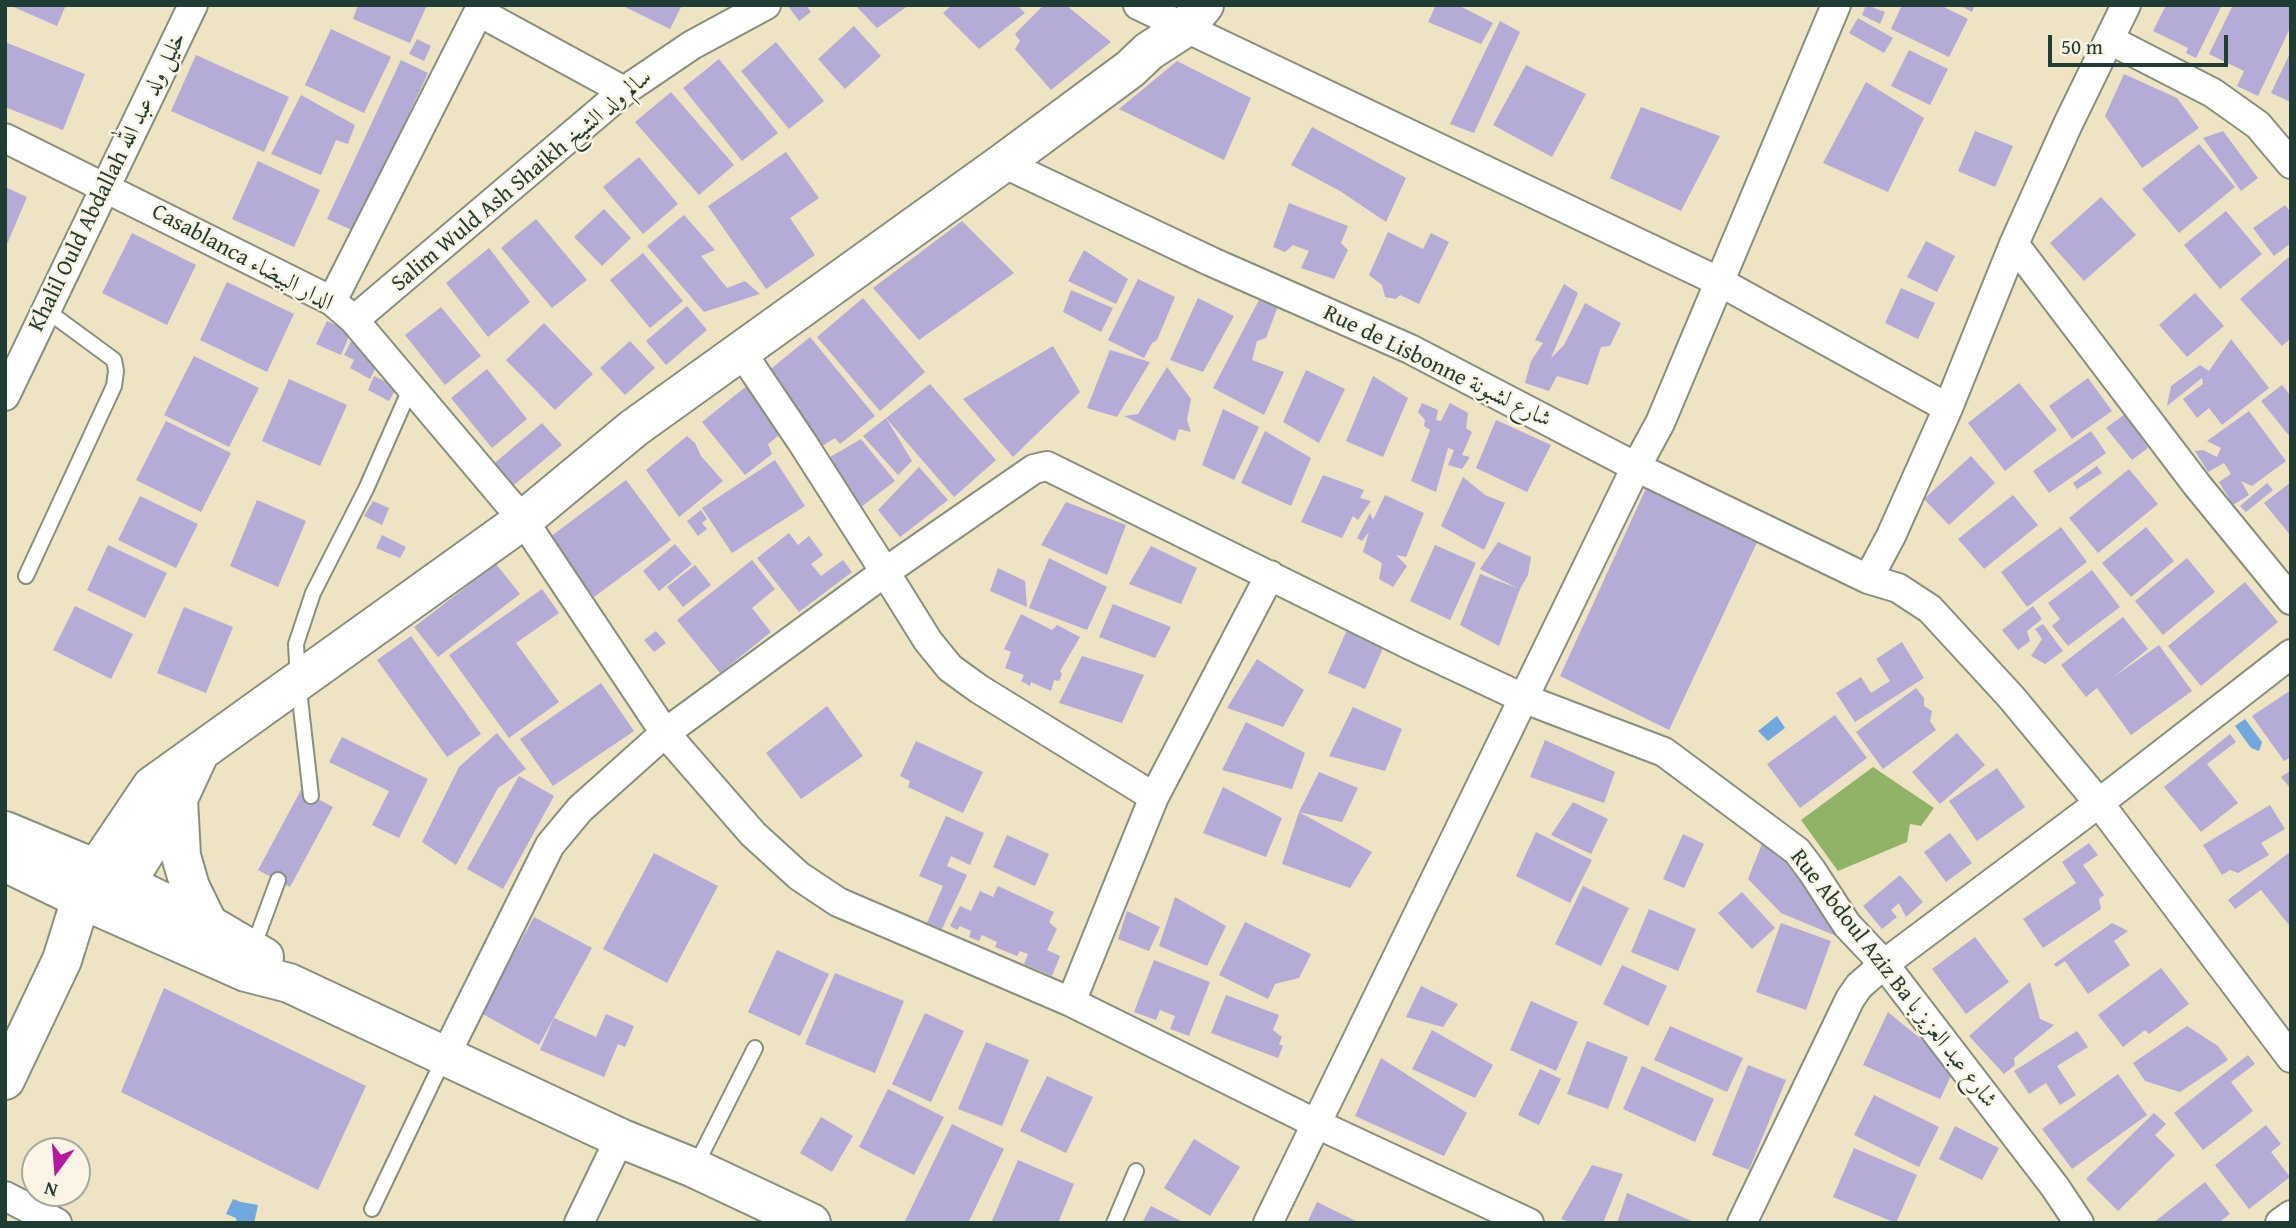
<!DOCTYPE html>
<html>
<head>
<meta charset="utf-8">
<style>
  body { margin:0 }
  #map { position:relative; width:2296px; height:1228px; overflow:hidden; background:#eee3c3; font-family:"Gentium Book Plus",serif }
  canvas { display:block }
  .frame { position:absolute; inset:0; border:7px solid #1f3d34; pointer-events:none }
  .north { position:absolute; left:21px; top:1137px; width:70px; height:70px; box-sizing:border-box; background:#fcf5e5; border:2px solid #a4ab9e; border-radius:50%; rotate:196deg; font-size:19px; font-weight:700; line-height:28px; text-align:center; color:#1f3d34 }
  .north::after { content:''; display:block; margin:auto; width:24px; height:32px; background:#b5179e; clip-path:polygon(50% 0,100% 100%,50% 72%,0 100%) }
  .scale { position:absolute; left:2048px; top:35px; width:180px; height:32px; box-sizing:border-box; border:4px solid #1f3d34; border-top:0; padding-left:9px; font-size:21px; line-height:24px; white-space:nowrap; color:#1f3d34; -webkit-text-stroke:5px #fcf5e5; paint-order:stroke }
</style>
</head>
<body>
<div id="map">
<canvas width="2296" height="1228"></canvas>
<div class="frame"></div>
<div class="north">N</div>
<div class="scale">50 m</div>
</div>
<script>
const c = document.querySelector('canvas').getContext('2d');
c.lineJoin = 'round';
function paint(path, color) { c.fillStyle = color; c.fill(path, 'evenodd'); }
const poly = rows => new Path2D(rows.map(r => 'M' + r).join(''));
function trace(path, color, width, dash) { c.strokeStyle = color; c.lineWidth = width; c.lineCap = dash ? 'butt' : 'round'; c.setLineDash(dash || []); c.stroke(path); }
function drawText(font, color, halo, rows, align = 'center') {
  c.font = font + ' "Gentium Book Plus",Amiri,serif'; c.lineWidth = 5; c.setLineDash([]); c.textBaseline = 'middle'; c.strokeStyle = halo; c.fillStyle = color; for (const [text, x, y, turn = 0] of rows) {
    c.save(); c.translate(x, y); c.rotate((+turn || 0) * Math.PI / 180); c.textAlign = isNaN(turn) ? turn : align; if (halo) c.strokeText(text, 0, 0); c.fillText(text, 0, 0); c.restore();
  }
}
paint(poly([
  [1873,767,1934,808,1921,826,1910,824,1907,842,1838,871,1801,820]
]), '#91b368');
paint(poly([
  [1777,716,1785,728,1768,741,1758,731],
  [2245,719,2262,742,2259,751,2251,748,2235,726],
  [233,1199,241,1202,258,1205,254,1223,237,1223,236,1218,226,1214]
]), '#6ea8de');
paint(poly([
  [9,5,66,5,57,26],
  [358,5,427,5,410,43,353,19],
  [621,5,682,5,670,29],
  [790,5,806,5,811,12,799,21,788,6],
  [855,5,909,5,877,28],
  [952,5,1017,5,1025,13,979,49,943,13],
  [1044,5,1066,5,1111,42,1051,90,1015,49,1020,41,1015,34],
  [1436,5,1458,5,1493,23,1481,44,1428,22],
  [1866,5,1885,12,1880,24,1862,15],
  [1902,5,1940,5,1968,19,1949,57,1891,29],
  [1959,5,1975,5,1972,12],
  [2166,5,2222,5,2196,58,2186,53,2188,48,2153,31],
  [2233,5,2291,5,2291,26,2258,96,2237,86,2244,71,2209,54],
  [1858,18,1893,38,1884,53,1849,33],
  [1500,21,1520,32,1474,133,1450,124],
  [854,26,881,56,845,89,818,59],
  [331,29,391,57,364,113,305,85],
  [417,39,431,46,424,61,409,54],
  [5,42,85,74,63,130,5,107],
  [776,42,824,101,789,129,741,71],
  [1909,50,1948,69,1930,105,1891,86],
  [2291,51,2291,102,2271,93],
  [196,55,289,97,264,152,171,111],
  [719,59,778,133,742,161,683,88],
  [401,60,428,73,354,231,327,219],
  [1177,61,1251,98,1224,160,1119,109],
  [1526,65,1586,94,1552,157,1493,125],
  [2124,74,2177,98,2199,128,2142,168,2105,116],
  [1866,82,1924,118,1888,192,1823,163],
  [671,92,734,165,699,195,635,122],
  [301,95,355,125,348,144,336,140,321,175,271,154],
  [1641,107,1720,136,1681,211,1610,178],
  [1312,127,1406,178,1386,222,1340,191,1291,165],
  [1975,131,2013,146,1995,187,1958,171],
  [2223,131,2258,178,2241,191,2203,138],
  [2199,144,2235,187,2179,233,2142,189],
  [786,152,819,198,790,218,815,255,766,289,708,206],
  [639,157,678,204,643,234,603,187],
  [258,161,320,190,294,247,232,219],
  [5,187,27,197,5,249],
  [2101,197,2136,235,2084,281,2050,243],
  [1289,203,1348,226,1341,243,1348,250,1334,279,1301,268,1309,251,1293,245,1285,252,1273,247],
  [2285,205,2291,212,2291,243,2274,256,2253,228],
  [604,209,631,238,602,266,574,237],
  [2226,211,2262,254,2220,289,2184,245],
  [684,215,715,250,701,256,727,288,745,281,760,294,704,312,647,246],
  [536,219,587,280,552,308,501,248],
  [962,221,1014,273,919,340,873,288],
  [1388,232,1423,249,1431,233,1449,242,1419,304,1400,295,1396,299,1385,297,1382,285,1369,275],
  [132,233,196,265,167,325,102,293],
  [1926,241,1955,256,1937,292,1907,277],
  [489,248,530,302,488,337,446,283],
  [1084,250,1128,279,1116,304,1068,281],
  [643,253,683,301,650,328,610,280],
  [2291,255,2291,338,2282,346,2240,299],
  [1138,279,1175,297,1157,340,1152,343,1144,358,1108,340],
  [227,282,294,314,267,372,200,340],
  [1564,284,1578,293,1551,358,1564,345,1585,303,1621,323,1610,346,1601,347,1588,385,1557,376,1549,391,1525,383,1531,361,1543,343,1535,340],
  [1901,288,1935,303,1918,339,1885,323],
  [1071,290,1113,308,1101,332,1063,312],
  [2195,293,2224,326,2187,357,2159,325],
  [863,298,925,372,880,411,817,337],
  [1198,298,1234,316,1203,372,1170,360],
  [1259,300,1278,306,1266,338,1257,341,1252,360,1284,372,1264,415,1213,388],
  [687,306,707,330,666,365,646,341],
  [441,307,481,356,445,385,405,335],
  [327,321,351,332,341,355,316,344],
  [544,323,593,374,555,410,506,360],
  [810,337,875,416,840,444,835,438,819,448,767,372],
  [2231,339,2269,388,2222,425,2209,408,2197,418,2183,399,2203,384,2202,378,2167,406,2171,386,2200,365,2209,371],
  [351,341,387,363,386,374,375,369,370,379,350,368,354,360,344,355],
  [630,341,655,368,625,395,600,368],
  [1053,346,1080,392,1013,457,963,399],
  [1110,350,1150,362,1117,417,1087,408],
  [194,356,259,388,229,447,164,415],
  [1167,367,1191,399,1187,420,1191,432,1179,429,1175,441,1124,416,1138,414],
  [487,369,527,419,492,448,451,398],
  [1306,370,1345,389,1319,443,1283,422],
  [374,376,397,387,389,401,368,390],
  [1373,376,1408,398,1383,457,1346,441],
  [2088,378,2112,411,2072,439,2049,406],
  [289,379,347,405,320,466,262,441],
  [754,380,783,432,768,444,772,454,745,475,702,422],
  [2019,383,2057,430,2005,471,1968,423],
  [930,384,996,460,954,497,886,418],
  [2282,385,2291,396,2291,438,2261,401],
  [1422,403,1438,410,1436,420,1441,421,1450,403,1468,413,1466,428,1472,432,1462,455,1470,457,1462,469,1448,465,1454,450,1448,448,1436,492,1411,481,1430,430,1424,426,1425,420,1418,412],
  [1223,409,1259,427,1234,480,1202,465],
  [2249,411,2286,461,2252,486,2241,481,2249,495,2233,505,2219,482,2231,474,2224,463,2208,472,2195,451,2203,450,2217,457,2221,448,2207,441],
  [2125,414,2148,448,2132,460,2106,428],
  [886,418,912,461,898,475,863,436],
  [1496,420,1551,445,1527,492,1476,468],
  [166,421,231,453,201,512,136,480],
  [542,423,562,445,510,488,491,466],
  [1265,431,1311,458,1291,506,1241,483],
  [2091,431,2106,453,2049,493,2033,471],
  [687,436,695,443,701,456,723,481,679,517,646,470],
  [861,439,895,481,861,507,825,460],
  [1971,456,1995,483,1949,525,1924,499],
  [775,460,805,506,732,553,702,508],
  [2097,466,2102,473,2077,489,2073,483],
  [919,467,948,500,900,537,878,510],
  [2129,469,2158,504,2098,553,2069,518],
  [1323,475,1364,490,1360,498,1371,501,1358,520,1353,516,1342,538,1301,522],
  [1463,477,1485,495,1505,503,1484,550,1441,526],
  [626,480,671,540,594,597,550,537],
  [2291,482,2291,536,2264,503],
  [2267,483,2273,490,2246,512,2240,506],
  [1648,484,1760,536,1669,730,1560,676],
  [1385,495,1424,513,1406,557,1396,555,1407,566,1393,587,1379,579,1382,563,1363,552,1369,532,1362,541,1357,538,1370,513,1373,520],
  [2013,495,2038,525,1984,569,1958,539],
  [140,496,198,524,176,568,118,540],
  [257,500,306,521,278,587,230,566],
  [373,501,389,508,382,525,364,516],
  [1066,502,1126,525,1107,575,1041,545],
  [701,510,707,519,702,523,707,529,698,536,687,521],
  [2061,527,2087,562,2027,607,2001,572],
  [2146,527,2174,561,2131,597,2102,563],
  [789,533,798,545,809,536,823,555,811,564,821,576,843,560,852,572,799,612,757,558],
  [382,535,406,547,400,558,376,548],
  [1498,542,1531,557,1528,575,1520,589,1499,646,1460,625,1480,574,1517,588,1480,569],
  [675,544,692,564,659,591,643,571],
  [108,545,167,573,145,618,87,590],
  [1435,545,1476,563,1450,620,1410,601],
  [1151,546,1197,568,1181,604,1129,584],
  [1049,558,1107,587,1087,630,1029,608],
  [2187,558,2215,592,2163,635,2135,601],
  [752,560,775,589,752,608,771,632,720,673,677,620],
  [496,564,520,594,438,657,414,627],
  [695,565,711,585,683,607,667,587],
  [998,568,1025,581,1027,607,990,591],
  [2092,570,2120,607,2068,646,2052,626,2060,619,2048,603],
  [2245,582,2278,622,2201,686,2168,646],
  [542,589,559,613,516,643,559,702,509,738,449,655],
  [1113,604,1171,627,1155,658,1099,637],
  [75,606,133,634,111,679,53,650],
  [2033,606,2042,619,2027,631,2030,641,2018,650,2002,630],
  [184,607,233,627,206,693,157,673],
  [1021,614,1052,630,1057,625,1080,637,1060,671,1062,674,1059,681,1054,680,1051,691,1031,682,1030,686,1021,681,1024,675,1005,668,1011,652,1004,649],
  [2123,617,2148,649,2112,678,2159,645,2192,691,2131,735,2097,688,2086,697,2061,665],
  [1350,623,1387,639,1365,689,1328,673],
  [2043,624,2063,651,2045,664,2031,656,2042,639,2035,629],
  [656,631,666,643,654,652,644,640],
  [411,636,481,734,447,757,377,660],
  [1902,642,1924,678,1855,722,1836,693,1861,677,1871,693,1890,681,1876,659],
  [1082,656,1144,675,1122,723,1059,703],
  [1257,659,1304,690,1283,727,1227,708],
  [601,683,634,731,553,786,520,739],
  [1916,688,1924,698,1924,706,1932,711,1930,721,1936,730,1883,769,1856,732],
  [2291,690,2291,757,2284,761,2252,716],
  [827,706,863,756,801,799,766,753],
  [1353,707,1402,729,1385,771,1329,756],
  [1835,715,1867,758,1800,808,1767,764],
  [1246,722,1305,753,1292,789,1222,770],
  [497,733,526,769,498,788,456,865,422,842,459,767],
  [1957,733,1985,765,1940,804,1912,772],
  [2230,734,2236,742,2207,764,2238,803,2201,832,2164,787],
  [342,737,428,779,399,838,372,825,389,791,329,762],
  [1545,740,1615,772,1604,803,1530,777],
  [916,741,983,772,963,813,908,787,910,781,900,776],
  [1997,768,2025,807,1977,841,1949,801],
  [2291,770,2291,789,2281,777],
  [1319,772,1358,788,1342,822,1299,812],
  [519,776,554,796,503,889,467,869],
  [1223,787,1282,818,1266,857,1203,833],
  [301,790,333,807,290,887,258,870],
  [1573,802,1608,819,1591,854,1551,835],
  [2270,805,2285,829,2261,843,2269,855,2238,873,2230,870,2222,875,2203,845],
  [1299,812,1372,852,1350,888,1282,864],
  [946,816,984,833,970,865,951,856,947,866,967,875,942,929,927,923,943,886,919,876],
  [1536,832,1592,860,1570,903,1516,876],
  [1950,833,1972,863,1946,882,1924,852],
  [1683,834,1704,844,1684,888,1663,879],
  [1007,835,1049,854,1035,886,993,867],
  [1765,836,1846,940,1781,913,1748,879],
  [2089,843,2098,855,2083,865,2104,895,2099,899,2101,909,2043,948,2023,919,2076,883,2062,862],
  [2291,851,2291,924,2289,925,2261,890,2235,909,2228,900],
  [654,853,718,886,667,983,603,949],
  [1900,875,1923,902,1906,917,1899,903,1891,910,1897,917,1882,929,1863,906],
  [998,886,1054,912,1049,922,1057,929,1047,950,1060,956,1052,976,1024,964,1028,954,1020,951,1017,956,995,947,997,942,982,935,979,941,969,937,971,931,960,926,957,930,950,926,960,906,971,911,980,891,993,897],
  [1583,886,1629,908,1601,966,1555,944],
  [1742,892,1775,928,1752,949,1718,913],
  [1175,897,1226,926,1207,966,1159,946],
  [1649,909,1696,929,1678,971,1631,952],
  [1127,911,1160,927,1149,951,1118,939],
  [534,917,592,948,539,1045,481,1013],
  [1245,922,1311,954,1299,978,1275,984,1268,999,1219,975],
  [1781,923,1831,941,1806,1010,1756,992],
  [2112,923,2128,931,2114,941,2130,965,2088,994,2065,961,2056,967,2054,964],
  [1975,937,2009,982,1966,1014,1932,969],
  [777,950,829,974,800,1036,748,1012],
  [1154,960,1210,982,1189,1036,1170,1029,1175,1016,1160,1010,1156,1020,1134,1012],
  [1622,965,1667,986,1648,1026,1603,1004],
  [2161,968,2189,1004,2149,1034,2145,1030,2123,1047,2098,1015],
  [835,973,904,1001,875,1073,805,1044],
  [2030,982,2040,1019,2054,1025,2014,1058,2015,1065,2004,1074,1969,1036],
  [1421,986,1458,1004,1443,1027,1406,1017],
  [164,988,366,1086,318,1190,121,1092],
  [1226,995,1279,1015,1273,1030,1282,1037,1279,1044,1283,1046,1278,1058,1211,1033],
  [1531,1001,1578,1022,1556,1071,1510,1050],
  [1888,1012,1955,1067,1940,1099,1863,1065],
  [925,1013,964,1031,931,1102,892,1084],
  [606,1014,634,1026,625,1047,618,1044,604,1077,540,1050,554,1018,596,1037],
  [1670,1026,1743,1058,1727,1092,1654,1060],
  [2187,1026,2218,1046,2228,1060,2180,1092,2145,1081,2133,1063],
  [1432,1030,1493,1065,1475,1098,1412,1069],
  [2077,1031,2088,1047,2057,1066,2076,1095,2060,1105,2046,1083,2029,1094,2014,1071],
  [1587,1041,1628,1057,1608,1109,1567,1094],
  [986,1042,1029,1060,1002,1126,958,1109],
  [2248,1055,2255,1064,2231,1082,2253,1111,2203,1150,2174,1113],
  [1381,1058,1467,1113,1444,1156,1355,1116],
  [1748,1065,1786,1080,1749,1170,1712,1155],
  [1642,1066,1714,1099,1695,1142,1623,1109],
  [1540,1069,1561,1079,1539,1125,1518,1115],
  [2118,1074,2147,1115,2072,1169,2042,1129],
  [1047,1076,1093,1097,1066,1153,1020,1131],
  [888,1089,944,1117,914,1175,859,1147],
  [1874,1095,1939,1127,1919,1167,1854,1135],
  [2154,1113,2166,1124,2155,1135,2175,1155,2118,1211,2086,1179],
  [821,1117,853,1136,832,1172,800,1153],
  [952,1124,1004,1149,968,1223,904,1223],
  [2266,1125,2281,1144,2271,1152,2290,1177,2249,1209,2215,1165],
  [1955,1126,1999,1148,1982,1180,1939,1159],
  [1194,1139,1240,1167,1210,1216,1164,1188],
  [1854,1148,1917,1175,1896,1223,1833,1197],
  [1018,1160,1074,1184,1058,1223,991,1223],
  [1592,1165,1623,1174,1603,1223,1573,1223,1561,1219],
  [2205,1182,2230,1214,2218,1223,2153,1223],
  [1627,1193,1696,1223,1617,1223],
  [1317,1202,1360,1223,1307,1223],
  [1151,1206,1185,1223,1142,1223]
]), '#b4abd7');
const lane = poly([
  [26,576,114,386,116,371,114,360,46,310],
  [311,796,298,681,296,644,313,593,366,489,411,387],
  [253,948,278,880],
  [695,1167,755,1048],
  [372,1209,445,1056],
  [1114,1223,1136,1171]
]);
const street = poly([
  [1138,5,1720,282,1948,408],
  [479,12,624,91],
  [2110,40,2213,93,2258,125,2291,164],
  [5,138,332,301,354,320,523,520,665,733,753,834,799,876,838,902,1071,1002,1317,1124,1529,1223],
  [1003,163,1212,262,1410,349,1636,467,1868,579,1898,588,1930,609,2011,697,2099,803,2291,1058],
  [2014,244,2197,485,2291,600],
  [332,301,482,5],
  [354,320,624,91,692,45,766,5],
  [742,353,802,442,885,572,1034,469,1047,466,1412,646,1525,699,1664,752,1797,851,1812,871,1847,925,1884,964,2055,1187,2079,1223],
  [5,396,193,5],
  [1868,579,1891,536,1948,408,2014,244,2068,124,2126,5],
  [1071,1002,1154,797,1270,575],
  [445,1056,550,845,580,809,665,733,885,572,928,641,950,668,979,689,1154,797],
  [5,1196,57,1223],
  [579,1223,620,1138],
  [1268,1223,1636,467,1660,423,1836,5],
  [1742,1223,1850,999,1859,986,1884,964,2099,803,2291,654],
  [2280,1223,2291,1215]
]);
const secondary = poly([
  [178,799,181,856,190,887,208,924],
  [5,831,96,869,208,924,264,957],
  [5,862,81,899,246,972,289,983,620,1138,694,1168,811,1223],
  [113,904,178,799,198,756],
  [5,1080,62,960,81,899,96,869,152,786,523,520,634,428,1003,163,1130,69,1149,51,1186,27,1204,5]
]);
trace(lane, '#86907c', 18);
trace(street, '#86907c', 32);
trace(secondary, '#86907c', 42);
trace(lane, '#fff', 14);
trace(street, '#fff', 28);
trace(secondary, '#fff', 38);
drawText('23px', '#1f3d34', '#fcf5e5', [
  ["Salim Wuld Ash Shaikh سالم ولد الشيخ",522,181,-40],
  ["Khalil Ould Abdallah خليل ولد عبد الله",108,182,-64],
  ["Casablanca الدار البيضاء",242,258,28],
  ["Rue de Lisbonne شارع لشبونة",1437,367,26],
  ["Rue Abdoul Aziz Ba شارع عبد العزيز با",1893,979,52]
]);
</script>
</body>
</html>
